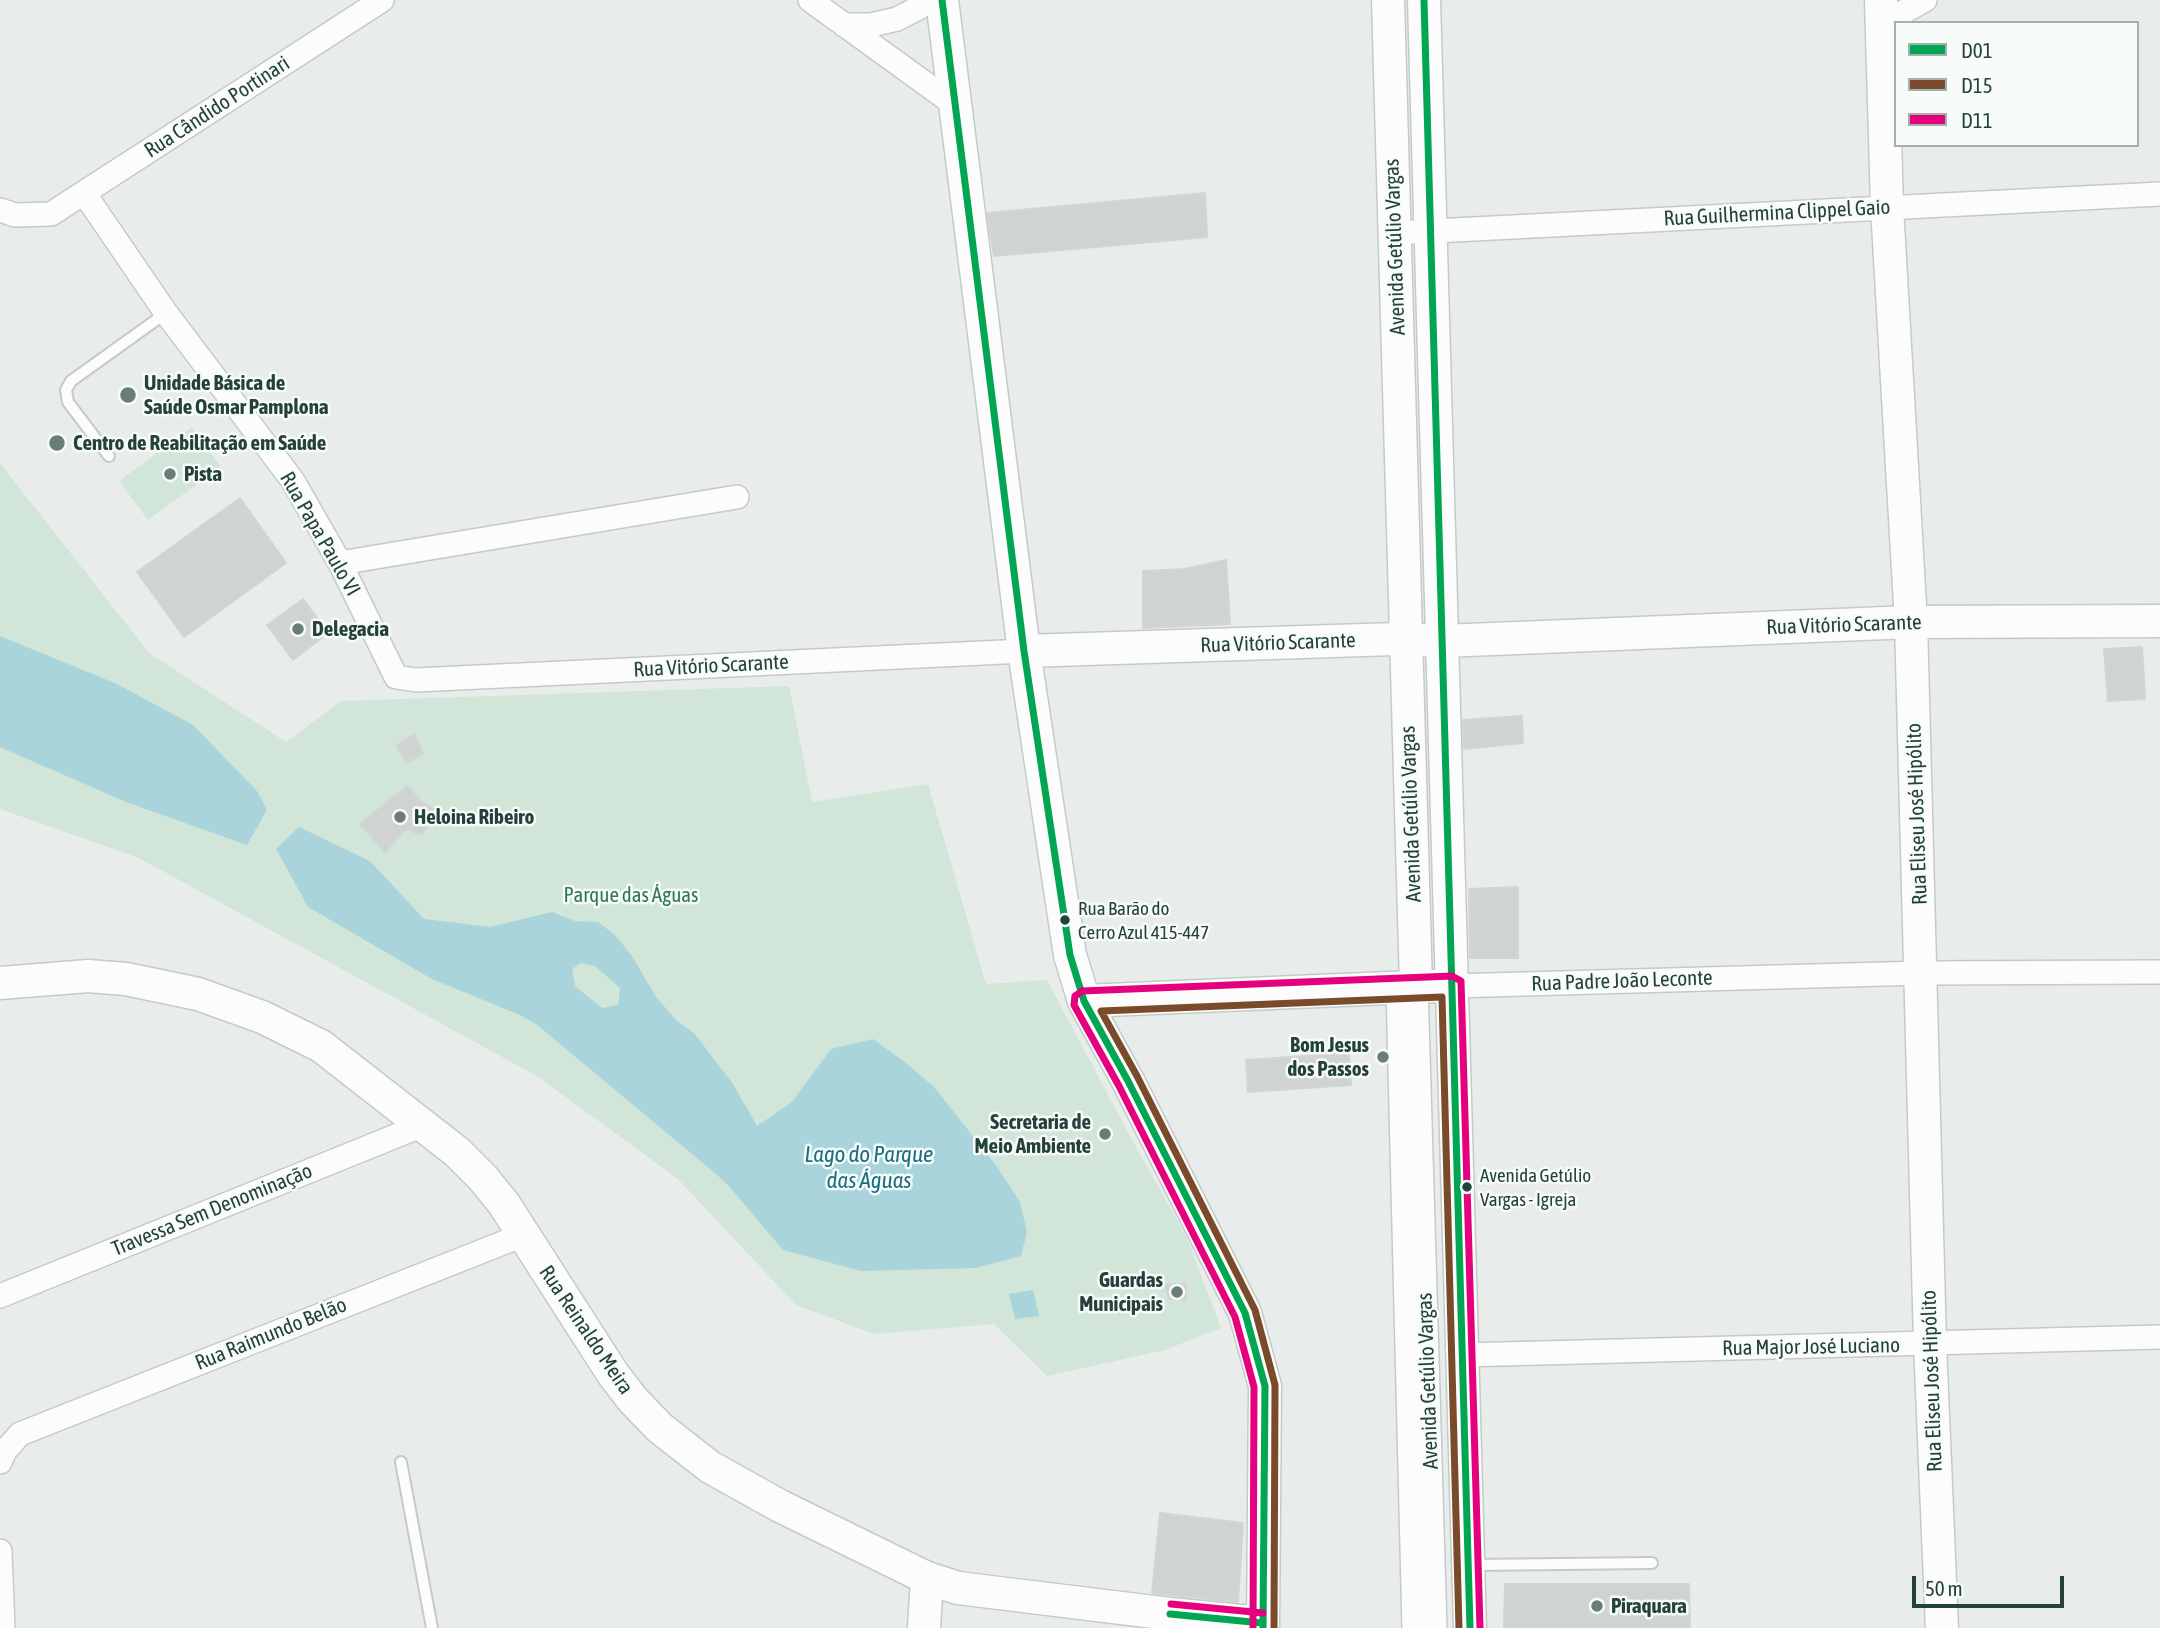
<!DOCTYPE html>
<html>
<head>
<meta charset="utf-8">
<style>
  body { margin:0 }
  #map { position:relative; width:2160px; height:1628px; overflow:hidden; background:#e8edeb; font-family:"Asap Condensed",sans-serif }
  canvas { display:block }
  .legend { position:absolute; left:1894px; top:21px; width:245px; height:126px; box-sizing:border-box; background:#f7fbf9; border:2px solid #a3b1ad; margin:0; padding:9px 12px; list-style:none; font-size:21px; color:#24423a }
  .legend li { display:flex; align-items:center; gap:14px; height:35px }
  .legend b { width:35px; border:2px solid #a3b1ad }
  .scale { position:absolute; left:1912px; top:1576px; width:152px; height:32px; box-sizing:border-box; border:4px solid #24423a; border-top:0; padding-left:9px; font-size:21px; line-height:24px; white-space:nowrap; color:#24423a; -webkit-text-stroke:5px #f7fbf9; paint-order:stroke }
</style>
</head>
<body>
<div id="map">
<canvas width="2160" height="1628"></canvas>
<ul class="legend">
<li><b style="height:9px;background:#00a651"></b>D01</li>
<li><b style="height:9px;background:#7a4b2a"></b>D15</li>
<li><b style="height:9px;background:#e5007d"></b>D11</li>
</ul>
<div class="scale">50 m</div>
</div>
<script>
const c = document.querySelector('canvas').getContext('2d');
c.lineJoin = 'round';
function paint(path, color) { c.fillStyle = color; c.fill(path, 'evenodd'); }
const poly = rows => new Path2D(rows.map(r => 'M' + r).join(''));
function trace(path, color, width, dash) { c.strokeStyle = color; c.lineWidth = width; c.lineCap = dash ? 'butt' : 'round'; c.setLineDash(dash || []); c.stroke(path); }
function drawText(font, color, halo, rows, align = 'center') {
  c.font = font + ' "Asap Condensed",sans-serif'; c.lineWidth = 5; c.setLineDash([]); c.textBaseline = 'middle'; c.strokeStyle = halo; c.fillStyle = color; for (const [text, x, y, turn = 0] of rows) {
    c.save(); c.translate(x, y); c.rotate((+turn || 0) * Math.PI / 180); c.textAlign = isNaN(turn) ? turn : align; if (halo) c.strokeText(text, 0, 0); c.fillText(text, 0, 0); c.restore();
  }
}
paint(poly([
  [192,427,221,467,148,520,119,481],
  [0,463,149,653,286,742,341,701,789,686,812,802,928,784,986,984,1047,980,1130,1136,1187,1238,1221,1328,1165,1350,1047,1376,994,1324,874,1334,796,1305,678,1179,537,1076,139,858,0,809]
]), '#d1e6d8');
paint(poly([
  [0,636,117,684,193,725,257,791,267,810,247,845,126,802,0,747],
  [299,827,370,861,424,919,490,927,552,912,575,921,598,922,615,935,632,956,656,997,677,1021,694,1033,710,1054,733,1084,757,1126,792,1102,831,1049,873,1039,906,1063,934,1087,995,1164,1020,1202,1027,1232,1021,1256,976,1268,861,1271,783,1250,729,1186,716,1174,536,1024,520,1015,432,979,308,907,276,849],
  [581,963,595,966,620,988,618,1005,602,1008,575,986,572,969],
  [1033,1290,1039,1316,1015,1319,1009,1294]
]), '#a9d4db');
const building = poly([
  [1205,193,1207,237,994,256,987,213,1205,193],
  [240,498,286,563,184,637,137,572,240,498],
  [1226,560,1230,624,1143,628,1143,571,1185,569,1226,560],
  [303,599,328,633,293,660,267,625,303,599],
  [2142,647,2145,699,2108,701,2104,649,2142,647],
  [1522,716,1523,743,1464,749,1463,720,1522,716],
  [414,734,423,754,407,762,396,746,414,734],
  [407,786,421,801,435,810,422,835,406,829,385,852,360,824,407,786],
  [1518,887,1518,958,1470,958,1469,889,1518,887],
  [1349,1053,1351,1085,1248,1092,1246,1060,1349,1053],
  [1165,1284,1186,1284,1186,1300,1169,1299,1165,1284],
  [1160,1513,1243,1523,1238,1602,1152,1593,1160,1513],
  [1505,1584,1689,1584,1690,1628,1504,1628,1505,1584]
]);
paint(building, '#cfd4d2');
trace(building, '#d1d6d4', 2);
const lane = poly([
  [109,456,68,402,66,390,71,381,166,313],
  [401,1462,432,1628],
  [1471,1565,1652,1563]
]);
const street = poly([
  [810,0,955,105],
  [1882,24,1925,0],
  [844,25,871,25,897,19,920,7,928,0],
  [84,193,166,313,293,481,340,563,396,677,416,680,1024,651],
  [0,210,15,215,51,214,382,0],
  [1395,233,2160,194],
  [340,563,737,497],
  [1416,986,1435,1628],
  [1452,986,1921,973,2160,972],
  [1398,988,1414,1628],
  [0,1296,423,1125],
  [1463,1355,2160,1337],
  [0,1462,5,1451,20,1434,523,1235],
  [0,1551,3,1628]
]);
const secondary = poly([
  [942,0,1024,651,1070,955,1084,1001,1128,1081,1245,1313,1265,1386,1263,1628],
  [1388,0,1416,986],
  [1424,0,1470,1628],
  [1881,0,1887,207,1911,622,1930,1344,1942,1628],
  [1024,651,1395,639,1443,641,1911,622,2160,621],
  [0,983,88,976,126,979,198,994,262,1017,321,1046,457,1152,483,1178,504,1204,613,1374,633,1400,660,1428,710,1467,780,1506,927,1578,958,1588,1170,1614,1262,1623],
  [1084,1001,1436,986],
  [924,1628,927,1578]
]);
trace(lane, '#c5cac8', 14);
trace(street, '#c5cac8', 26);
trace(secondary, '#c3cbc8', 35);
trace(lane, '#fcfcfc', 10);
trace(street, '#fcfcfc', 23);
trace(secondary, '#fcfcfc', 32);
trace(poly([
  [942,0,1024,651,1070,955,1084,1001,1128,1081,1245,1313,1265,1386,1263,1628],
  [1424,0,1470,1628],
  [1170,1614,1262,1623]
]), '#00a651', 7);
trace(poly([
  [1274,1628,1275,1385,1255,1310,1137,1076,1101,1011,1442,997,1459,1628]
]), '#7a4b2a', 7);
trace(poly([
  [1171,1604,1263,1613],
  [1253,1628,1254,1387,1235,1317,1119,1086,1074,1005,1075,996,1082,991,1452,976,1461,981,1480,1628]
]), '#e5007d', 7);
for (const [x, y, r, color] of [
  [128,395,9,"#697e78"],
  [57,443,9,"#697e78"],
  [170,474,7,"#697e78"],
  [298,629,7,"#697e78"],
  [400,817,7,"#697e78"],
  [1065,920,6,"#24423a"],
  [1383,1057,7,"#697e78"],
  [1105,1134,7,"#697e78"],
  [1467,1187,6,"#24423a"],
  [1177,1292,7,"#697e78"],
  [1597,1606,7,"#697e78"]
]) { const dot = new Path2D(); dot.arc(x, y, r, 0, 2 * Math.PI); c.fillStyle = color; c.fill(dot); trace(dot, '#f7fbf9', 2.5); }
drawText('19px', '#24423a', '#f7fbf9', [
  ["Rua Barão do",1078,909],
  ["Cerro Azul 415-447",1078,933],
  ["Avenida Getúlio",1480,1176],
  ["Vargas - Igreja",1480,1200]
], 'left');
drawText('21px', '#24423a', '#f7fbf9', [
  ["Rua Cândido Portinari",217,107,-33],
  ["Rua Guilhermina Clippel Gaio",1777,213,-3],
  ["Avenida Getúlio Vargas",1395,247,-92],
  ["Rua Papa Paulo VI",320,534,60],
  ["Rua Vitório Scarante",1844,625,-2],
  ["Rua Vitório Scarante",1278,643,-2],
  ["Rua Vitório Scarante",711,666,-3],
  ["Avenida Getúlio Vargas",1411,814,-92],
  ["Rua Eliseu José Hipólito",1917,814,-92],
  ["Rua Padre João Leconte",1622,981,-2],
  ["Travessa Sem Denominação",212,1210,-22],
  ["Rua Reinaldo Meira",586,1330,56],
  ["Rua Raimundo Belão",271,1334,-22],
  ["Rua Major José Luciano",1811,1347,-1],
  ["Avenida Getúlio Vargas",1428,1381,-92],
  ["Rua Eliseu José Hipólito",1932,1381,-92]
]);
drawText('bold 21px', '#24423a', '#f7fbf9', [
  ["Unidade Básica de",144,383],
  ["Saúde Osmar Pamplona",144,407],
  ["Centro de Reabilitação em Saúde",73,443],
  ["Pista",184,474],
  ["Delegacia",312,629],
  ["Heloina Ribeiro",414,817],
  ["Bom Jesus",1369,1045,"right"],
  ["dos Passos",1369,1069,"right"],
  ["Secretaria de",1091,1122,"right"],
  ["Meio Ambiente",1091,1146,"right"],
  ["Guardas",1163,1280,"right"],
  ["Municipais",1163,1304,"right"],
  ["Piraquara",1611,1606]
], 'left');
drawText('21px', '#2d7a4b', '#f7fbf9', [
  ["Parque das Águas",631,895]
]);
drawText('italic 23px', '#1c6f80', '#f7fbf9', [
  ["Lago do Parque",869,1155],
  ["das Águas",869,1181]
]);
</script>
</body>
</html>
